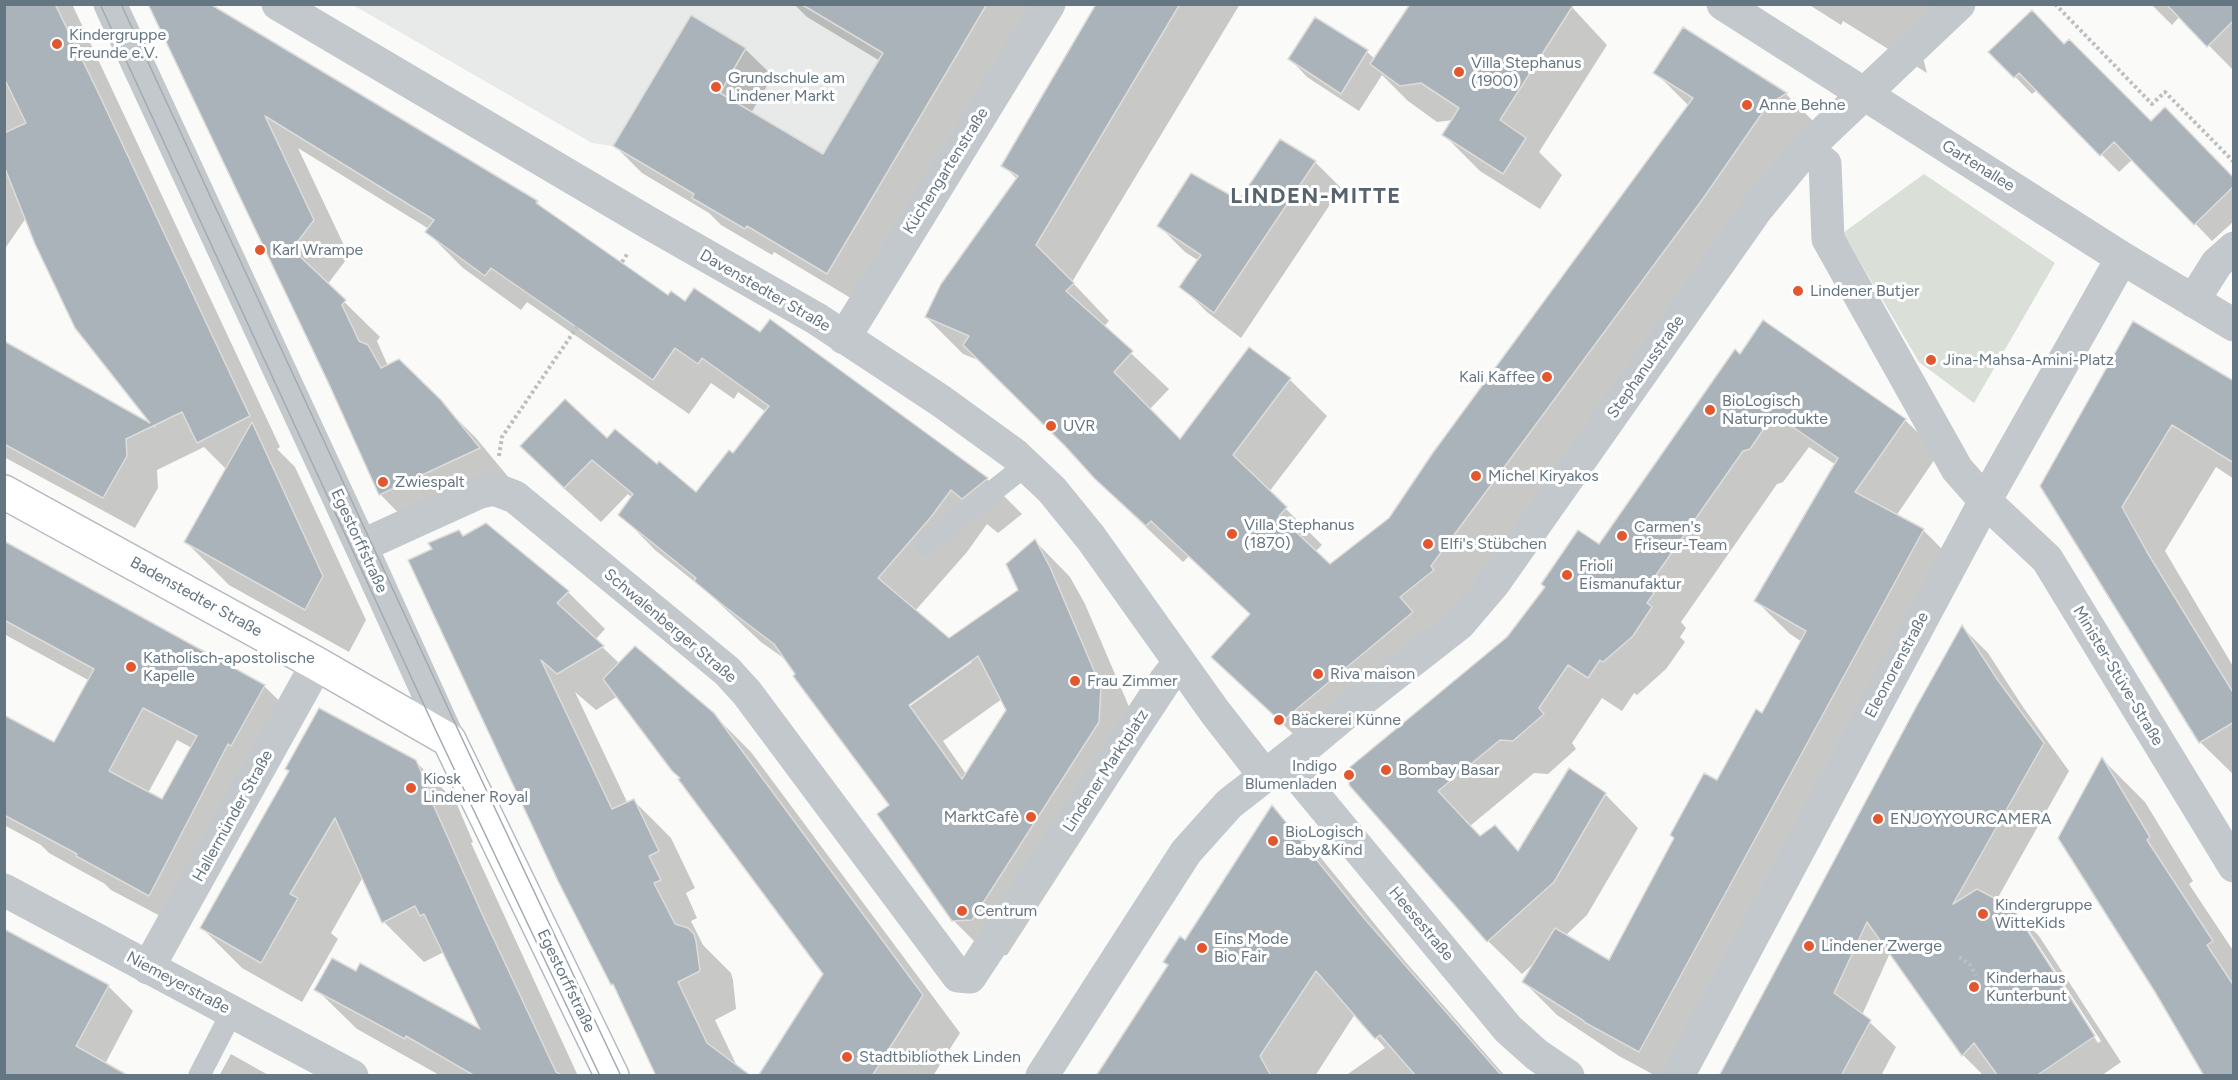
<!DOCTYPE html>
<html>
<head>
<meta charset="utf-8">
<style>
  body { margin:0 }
  #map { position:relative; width:2238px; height:1080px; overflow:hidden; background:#fafaf8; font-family:Figtree,sans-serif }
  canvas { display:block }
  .frame { position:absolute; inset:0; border:6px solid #657683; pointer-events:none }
</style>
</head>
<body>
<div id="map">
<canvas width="2238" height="1080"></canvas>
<div class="frame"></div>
</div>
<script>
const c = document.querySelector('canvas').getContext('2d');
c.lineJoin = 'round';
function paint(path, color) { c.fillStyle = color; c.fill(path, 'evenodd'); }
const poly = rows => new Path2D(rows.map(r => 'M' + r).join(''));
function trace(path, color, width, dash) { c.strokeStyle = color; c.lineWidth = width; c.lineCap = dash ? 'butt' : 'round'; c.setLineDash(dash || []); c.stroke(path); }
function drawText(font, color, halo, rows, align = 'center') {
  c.font = font + ' Figtree,sans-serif'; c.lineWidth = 6; c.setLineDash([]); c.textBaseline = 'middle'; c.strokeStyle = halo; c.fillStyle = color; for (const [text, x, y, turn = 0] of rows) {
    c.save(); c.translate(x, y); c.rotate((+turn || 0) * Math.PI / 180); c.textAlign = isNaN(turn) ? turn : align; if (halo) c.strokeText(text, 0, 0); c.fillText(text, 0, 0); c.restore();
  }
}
paint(poly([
  [960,4,981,17,971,31,745,229,692,198,693,194,613,146,592,143,353,5]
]), '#e8e9e9');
paint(poly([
  [1924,174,2055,263,1974,403,1919,362,1843,233]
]), '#dadfd7');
paint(poly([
  [4,4,72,4,280,447,277,449,295,467,366,620,349,652,229,585,186,542,227,470,204,447,157,470,158,488,135,528,4,457,4,354,9,346,156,428,76,327,26,218,4,250],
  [150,4,537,202,549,214,669,297,760,334,770,321,987,479,1022,514,998,533,987,524,967,552,915,611,949,640,1020,590,1035,541,1070,577,1085,604,1136,723,1134,758,1007,955,989,956,953,920,891,805,789,662,761,642,706,591,655,550,620,514,632,498,628,494,601,522,557,482,607,440,657,466,697,494,733,456,766,412,738,392,734,399,711,383,689,414,527,302,521,310,463,268,427,232,429,229,298,148,349,256,327,285,380,337,377,341,388,366,399,361,476,438,514,484,415,530,380,494],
  [970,659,972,662,903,711,902,708],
  [1002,699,1008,710,966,774,943,741],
  [794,4,1031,4,854,300,774,252,772,255,721,225,709,213,642,173,615,146,691,17,745,49,773,76,751,113,823,156,880,61,807,17],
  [1098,4,1240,4,1072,282,1109,321,1103,327,1169,389,1149,410,1180,441,1249,349,1290,380,1327,416,1269,492,1322,545,1315,552,1330,566,1390,519,1689,106,1655,72,1684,29,1786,94,1822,130,1448,649,1318,758,1213,657,1251,615,1189,556,1183,562,1133,515,1071,450,981,361,963,354,926,317,1017,179,1003,165],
  [1569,4,1607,45,1539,152,1562,175,1540,209,1480,171,1444,135,1453,120,1437,122,1408,101,1382,75,1359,111,1307,77,1290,59,1316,19,1367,52,1375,59],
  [1808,4,1969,4,1921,50,1927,73,1843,21,1841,25],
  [2151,4,2232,4,2234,71,2180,16,2172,25],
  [2065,45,2151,123,2234,180,2234,221,2212,241,2133,159,2119,172,2037,90,2032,94,1991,52],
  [1281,141,1315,162,1341,188,1241,338,1207,312,1181,286,1199,261,1185,252,1159,226,1239,202],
  [1741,356,1905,420,1939,453,1896,516,1923,530,1957,564,1678,1076,1656,1076,1619,1056,1557,1015,1524,982,1534,963,1522,974,1488,941,1350,784,1508,638,1599,546],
  [1809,447,1836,465,1756,601,1790,634,1802,642,1763,715,1718,783,1609,962,1565,936,1587,915,1638,828,1605,794,1519,852,1495,827,1481,837,1470,826,1534,773,1548,774,1576,749,1572,743,1602,698,1622,711,1634,693,1637,695,1666,669,1685,642,1680,637,1686,628,1681,622,1777,484,1783,482],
  [2234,382,2234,479,2216,467,2165,551,2234,668,2234,775,2200,742,2042,486],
  [459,532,464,537,568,592,605,629,595,640,620,664,713,714,751,752,960,1033,933,1076,759,1076,825,974,682,779,618,696,596,710,575,692,628,804,634,801,671,838,695,888,686,893,697,918,691,921,703,945,731,973,733,980,736,1009,715,1020,736,1064,752,1076,658,1076,617,990,612,984,434,550],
  [4,543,264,686,298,719,183,928,111,890,105,884,49,853,41,845,4,825,4,717,55,744,90,681,4,634],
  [177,740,192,748,163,801,148,793],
  [1963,628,1988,653,2023,707,2069,771,1996,901,2012,909,2039,936,2121,1062,2101,1076,2000,1076,1997,1072,1994,1076,1984,1076,1963,1055,1890,953,1862,1015,1896,1047,1881,1076,1721,1076],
  [2023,926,2026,926,2101,1041,2098,1043],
  [2103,760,2145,802,2193,881,2189,884,2234,952,2234,1076],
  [415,761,456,802,473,842,471,843,578,1076,441,1076,357,1029,316,989,484,1033,444,952,424,962,384,922,363,877,331,933,338,939,302,1002,242,968,202,928,290,772],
  [1272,808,1313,848,1404,960,1505,1076,1345,1076,1385,1048,1355,1014,1315,1076,1103,1076],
  [108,986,133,1011,105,1064,4,1076],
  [231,1054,270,1076,219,1076]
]), '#0003');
const building = poly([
  [4,4,55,4,97,90,250,416,197,443,182,412,126,439,127,456,103,498,4,444,4,341,150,423,75,328,35,244,4,166,4,133,26,123,4,78,4,4],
  [148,4,210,4,538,201,536,203,668,295,671,291,685,301,694,288,760,332,770,319,988,478,962,499,951,490,931,517,878,578,949,638,1018,590,1006,564,1035,539,1050,567,1101,687,1099,722,972,920,952,921,877,814,889,805,793,676,795,674,774,644,724,606,694,581,696,578,618,515,633,494,592,460,564,488,520,446,565,399,607,438,615,429,657,464,659,461,696,492,729,450,733,453,769,406,702,358,698,364,675,348,653,380,491,268,485,276,425,232,434,220,265,116,314,220,292,249,346,300,342,305,359,341,368,345,381,368,399,359,441,400,480,448,379,495,328,382,148,4],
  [978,656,1006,710,962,779,909,705,978,656],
  [801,4,987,4,827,274,747,226,745,229,692,198,694,194,613,146,691,15,746,48,720,93,823,154,883,53,801,4],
  [1096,4,1180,4,1036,245,1074,283,1066,291,1133,351,1114,372,1180,439,1249,347,1291,378,1233,455,1287,507,1279,516,1330,564,1389,518,1432,454,1693,98,1653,73,1683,27,1787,93,1767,106,1702,200,1431,566,1434,570,1400,597,1413,612,1281,722,1211,657,1250,614,1151,521,1146,526,1095,479,1065,446,963,345,969,336,925,317,941,284,1018,176,1001,166,1096,4],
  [1410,4,1574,4,1500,120,1526,138,1503,174,1442,135,1459,108,1421,83,1400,86,1370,64,1410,4],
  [2166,4,2234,4,2234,20,2207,47,2166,4],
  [2032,10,2064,44,2069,39,2151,121,2165,107,2234,178,2234,186,2194,225,2114,142,2100,156,2019,73,2014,78,1988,52,2032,10],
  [1315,17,1368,50,1341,94,1288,59,1315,17],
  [1280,139,1316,161,1214,313,1179,287,1201,255,1157,226,1191,173,1239,200,1280,139],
  [1763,320,1906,419,1855,492,1924,529,1639,1052,1584,1022,1584,1021,1522,982,1555,928,1609,960,1674,838,1670,835,1704,773,1717,780,1756,709,1762,713,1806,631,1754,601,1838,458,1774,414,1750,449,1743,451,1647,588,1654,593,1647,603,1652,607,1633,636,1603,662,1600,660,1588,678,1568,665,1539,708,1544,714,1513,741,1500,740,1438,791,1480,836,1495,825,1518,851,1569,768,1606,793,1554,882,1487,942,1349,785,1350,767,1507,637,1545,587,1541,584,1578,530,1599,544,1735,349,1740,354,1763,320],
  [2133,321,2234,381,2234,463,2172,425,2122,507,2147,552,2234,694,2234,722,2199,743,2040,486,2133,321],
  [252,422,323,576,305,610,184,542,252,422],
  [486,523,569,591,557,603,604,646,557,674,541,660,612,809,634,799,659,851,649,856,661,880,654,883,675,924,688,928,694,934,696,941,700,971,678,982,707,1043,751,1076,656,1076,613,984,611,985,558,881,408,560,432,549,428,543,459,530,463,536,486,523],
  [4,541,265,685,231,746,228,744,149,896,76,856,77,854,4,815,4,715,54,742,94,669,4,620,4,541],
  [143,708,197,736,162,799,109,771,143,708],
  [1962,625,1997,679,2044,743,1953,904,1977,889,2013,908,2095,1036,2036,1076,1998,1076,1974,1043,1962,1056,1867,922,1834,993,1871,1020,1841,1076,1719,1076,1915,709,1962,625],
  [635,646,714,713,923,995,872,1076,758,1076,823,974,678,779,680,778,672,771,603,679,635,646],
  [319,708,416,760,434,801,432,802,483,916,556,1072,563,1076,475,1076,406,1036,405,1039,314,990,332,958,356,971,360,963,480,1029,424,914,420,916,415,906,382,923,335,818,290,894,298,898,261,963,200,928,289,771,285,769,319,708],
  [2102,757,2150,837,2147,840,2213,941,2207,945,2234,986,2234,1076,2204,1076,2155,992,2058,838,2102,757],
  [1272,805,1363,917,1502,1076,1416,1076,1380,1035,1375,1039,1316,971,1260,1056,1271,1076,1096,1076,1168,965,1163,962,1180,936,1185,940,1272,805],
  [4,929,109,985,76,1046,129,1076,4,1076,4,929]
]);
paint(building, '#aab3b9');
trace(building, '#dcdcda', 1.5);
const secondary = poly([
  [4,492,317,664,449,740,612,1076]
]);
trace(secondary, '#b3babf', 36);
trace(poly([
  [2055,4,2152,104,2165,92,2234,162],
  [622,262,628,253],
  [499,456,502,437,577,327],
  [1959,957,1970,965,1976,975]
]), '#bbbfc2', 4, [3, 3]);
trace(poly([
  [925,545,1026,465],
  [199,1076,232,1012]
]), '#c3c8cc', 22);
trace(poly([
  [110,4,361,546,449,740],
  [278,4,649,223,817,319,941,401,1014,454,1052,490,1091,538,1215,712,1265,776],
  [1723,4,2122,258,2234,325],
  [1806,149,1825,164,1828,239,1957,469,1985,501,2047,559,2234,866],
  [2193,301,2217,263,2234,248],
  [844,338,1049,4],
  [361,546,480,492,494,489,515,497,727,671,747,693,958,976,970,977,1165,681,1179,663],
  [1285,760,1508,1029,1537,1055,1568,1076],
  [4,890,352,1076],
  [148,968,317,664],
  [1042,1076,1186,852,1229,804,1459,624,1494,583,1756,210,1806,149,1959,4],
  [1678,1076,1985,501,2122,258]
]), '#c3c8cc', 33);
trace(secondary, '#fff', 33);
trace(poly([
  [100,4,437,733,600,1076],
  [121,4,467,749,621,1076]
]), '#a2aab0', 1.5);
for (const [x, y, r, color] of [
  [57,44,6,"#e4572e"],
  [1459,72,6,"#e4572e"],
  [716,87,6,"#e4572e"],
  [1747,105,6,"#e4572e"],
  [260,250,6,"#e4572e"],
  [1798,291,6,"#e4572e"],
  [1931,360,6,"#e4572e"],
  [1547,377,6,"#e4572e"],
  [1710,410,6,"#e4572e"],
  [1051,426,6,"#e4572e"],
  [1476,476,6,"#e4572e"],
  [383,482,6,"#e4572e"],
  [1232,534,6,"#e4572e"],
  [1622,536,6,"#e4572e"],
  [1428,544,6,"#e4572e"],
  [1567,575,6,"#e4572e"],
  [131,667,6,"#e4572e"],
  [1318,674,6,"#e4572e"],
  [1075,681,6,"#e4572e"],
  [1279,720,6,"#e4572e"],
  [1386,770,6,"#e4572e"],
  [1349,775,6,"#e4572e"],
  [411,788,6,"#e4572e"],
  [1031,817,6,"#e4572e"],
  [1878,819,6,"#e4572e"],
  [1273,841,6,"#e4572e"],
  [962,911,6,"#e4572e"],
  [1983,914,6,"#e4572e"],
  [1809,946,6,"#e4572e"],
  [1202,948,6,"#e4572e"],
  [1974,987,6,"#e4572e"],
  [847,1057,6,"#e4572e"]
]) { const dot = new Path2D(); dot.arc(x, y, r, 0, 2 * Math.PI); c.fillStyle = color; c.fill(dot); trace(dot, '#fff', 2); }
drawText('16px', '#657683', '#fff', [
  ["Kindergruppe",69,35],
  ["Freunde e.V.",69,53],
  ["Villa Stephanus",1471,63],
  ["(1900)",1471,81],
  ["Grundschule am",728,78],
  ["Lindener Markt",728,96],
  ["Anne Behne",1759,105],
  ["Karl Wrampe",272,250],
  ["Lindener Butjer",1810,291],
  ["Jina-Mahsa-Amini-Platz",1943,360],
  ["Kali Kaffee",1535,377,"right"],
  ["BioLogisch",1722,401],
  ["Naturprodukte",1722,419],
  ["UVR",1063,426],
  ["Michel Kiryakos",1488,476],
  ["Zwiespalt",395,482],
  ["Villa Stephanus",1244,525],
  ["(1870)",1244,543],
  ["Carmen's",1634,527],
  ["Friseur-Team",1634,545],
  ["Elfi's Stübchen",1440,544],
  ["Frioli",1579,566],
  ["Eismanufaktur",1579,584],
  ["Katholisch-apostolische",143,658],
  ["Kapelle",143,676],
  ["Riva maison",1330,674],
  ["Frau Zimmer",1087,681],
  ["Bäckerei Künne",1291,720],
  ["Indigo",1337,766,"right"],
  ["Blumenladen",1337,784,"right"],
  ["Bombay Basar",1398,770],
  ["Kiosk",423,779],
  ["Lindener Royal",423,797],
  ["MarktCafè",1019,817,"right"],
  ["ENJOYYOURCAMERA",1890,819],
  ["BioLogisch",1285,832],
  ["Baby&Kind",1285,850],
  ["Kindergruppe",1995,905],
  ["WitteKids",1995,923],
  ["Centrum",974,911],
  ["Eins Mode",1214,939],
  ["Bio Fair",1214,957],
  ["Lindener Zwerge",1821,946],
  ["Kinderhaus",1986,978],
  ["Kunterbunt",1986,996],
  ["Stadtbibliothek Linden",859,1057]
], 'left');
drawText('16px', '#657683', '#fff', [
  ["Gartenallee",1978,166,32],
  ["Küchengartenstraße",946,171,-58],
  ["Davenstedter Straße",765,291,30],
  ["Stephanusstraße",1646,367,-55],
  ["Egestorffstraße",359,541,65],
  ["Badenstedter Straße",196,597,29],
  ["Schwalenberger Straße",670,626,40],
  ["Eleonorenstraße",1897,665,-62],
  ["Minister-Stüve-Straße",2118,676,59],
  ["Lindener Marktplatz",1106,771,-57],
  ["Hallermünder Straße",233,816,-61],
  ["Heesestraße",1421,924,50],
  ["Egestorffstraße",566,981,64],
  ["Niemeyerstraße",178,983,28]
]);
c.letterSpacing = '1.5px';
drawText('bold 22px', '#57646e', '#fff', [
  ["LINDEN-MITTE",1316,197]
]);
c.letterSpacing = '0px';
</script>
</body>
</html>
